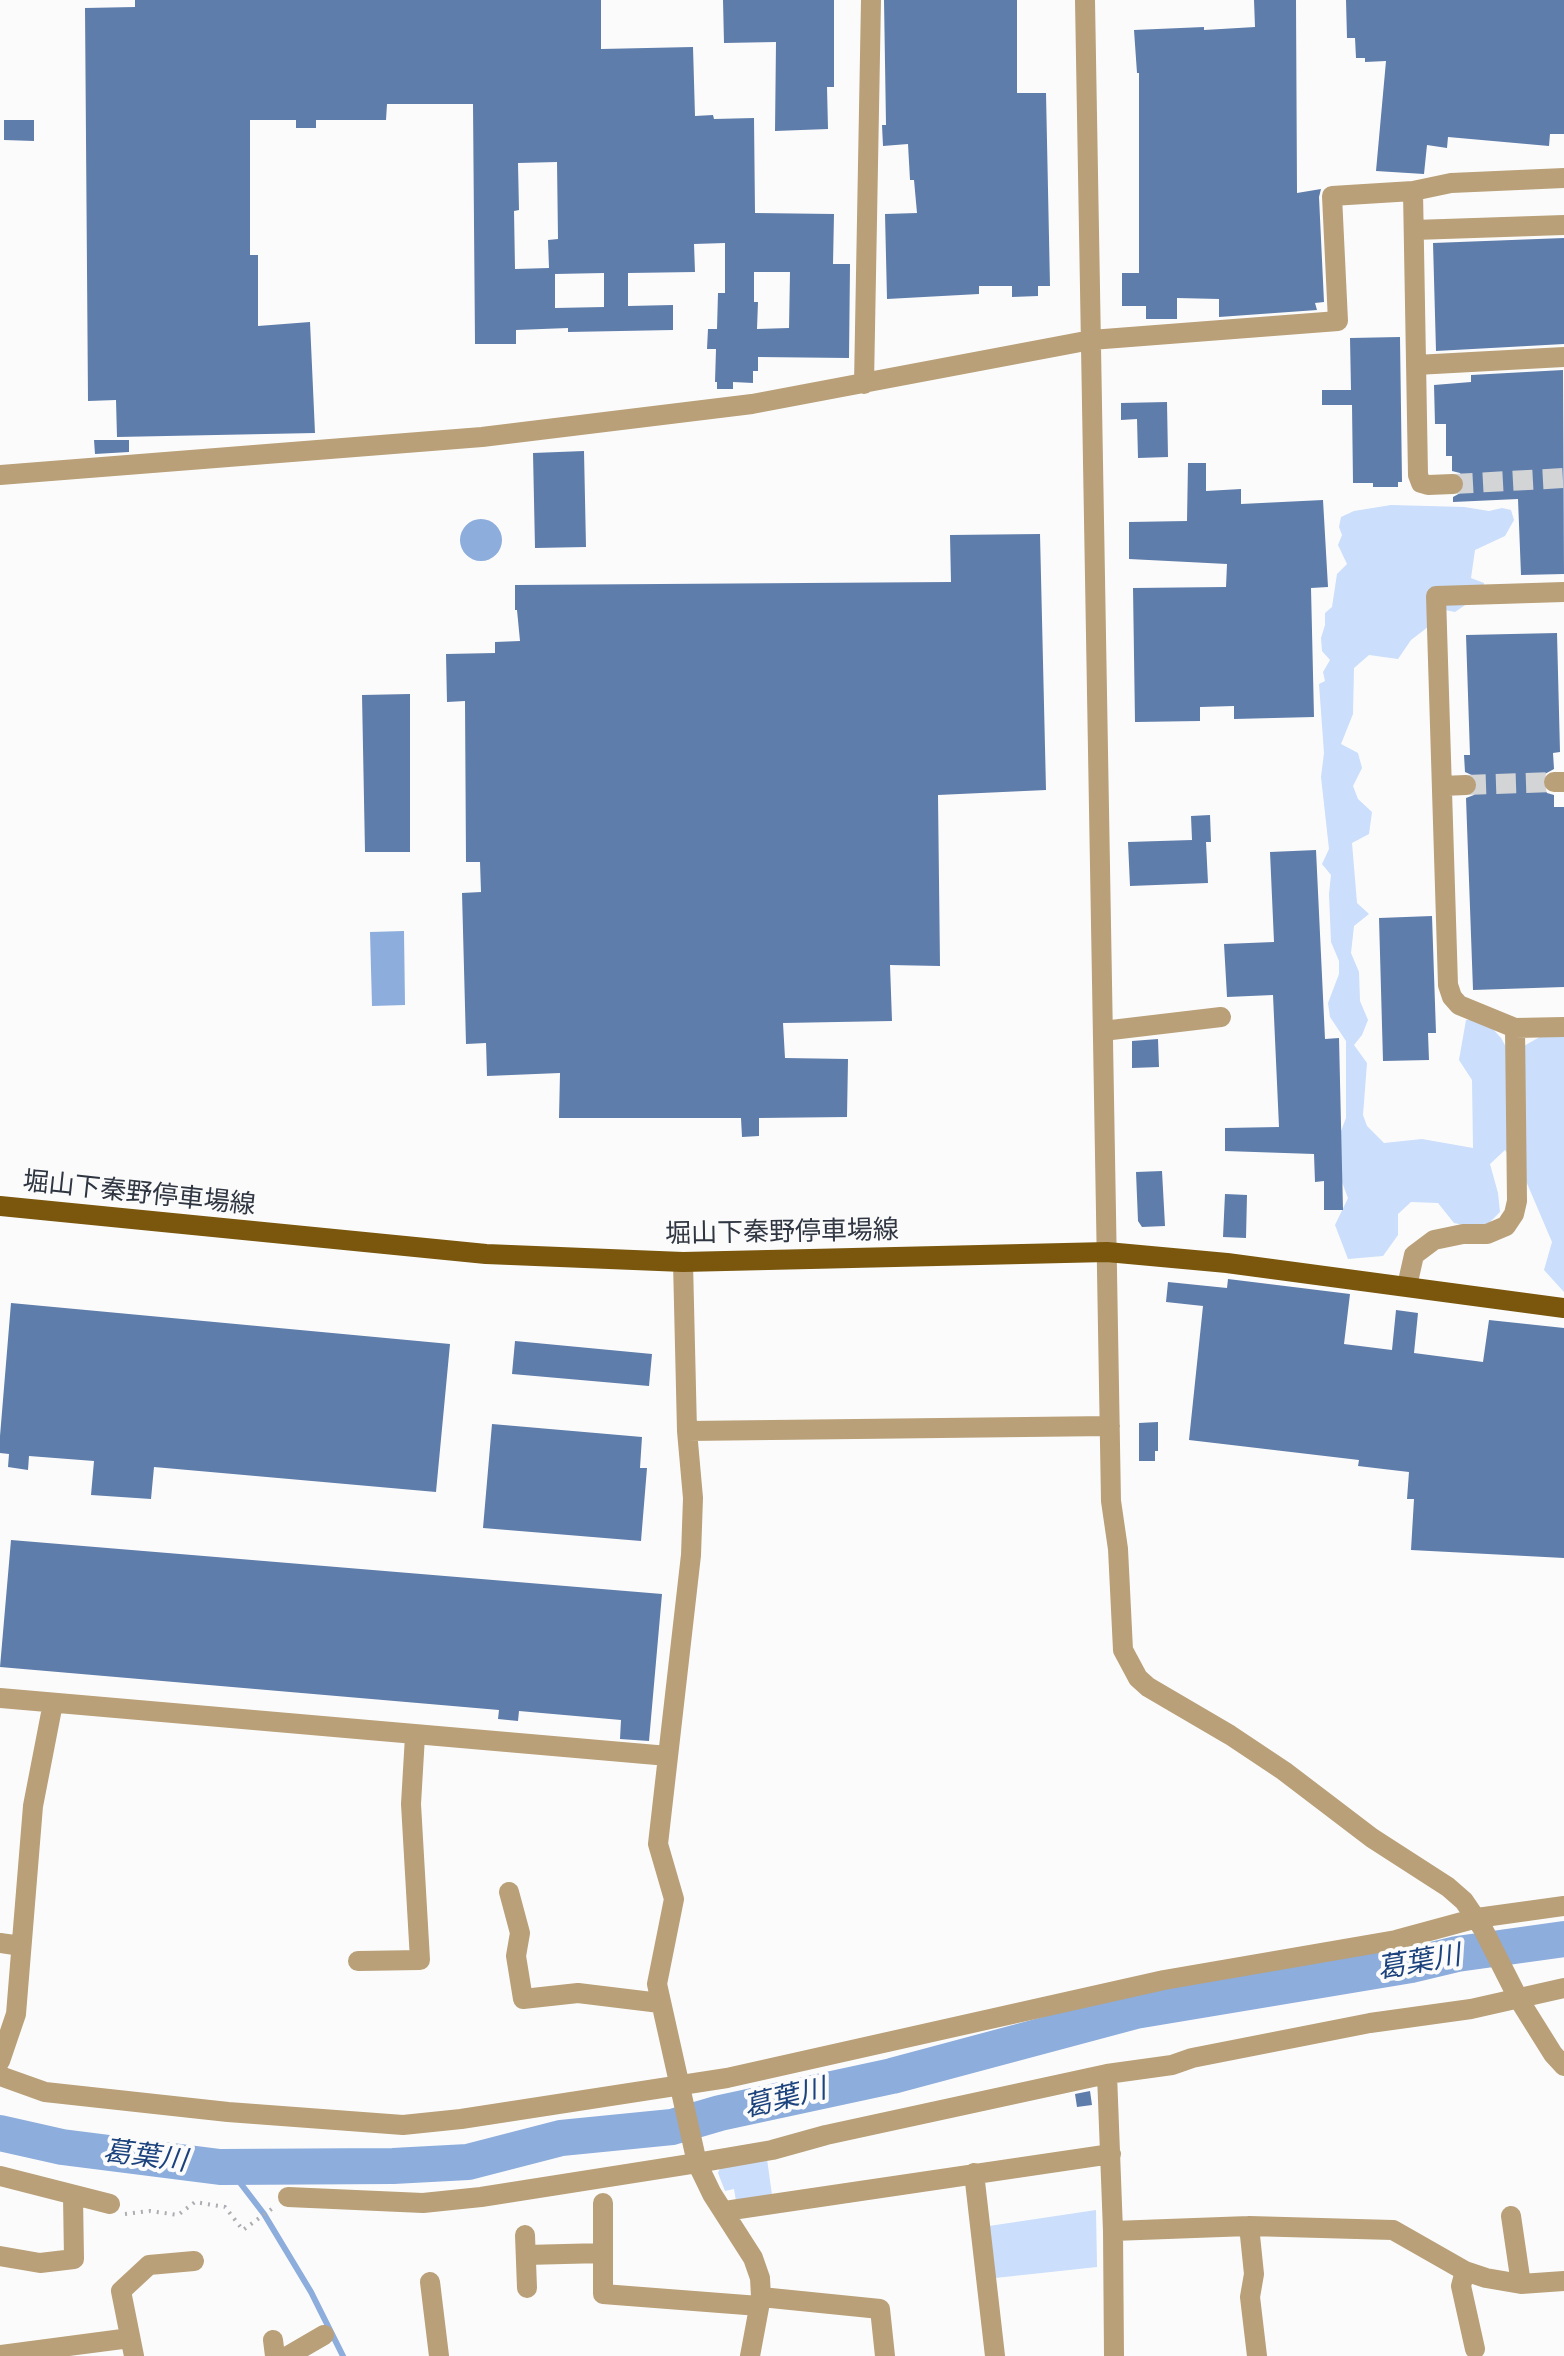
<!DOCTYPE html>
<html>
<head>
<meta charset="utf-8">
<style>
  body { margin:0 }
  canvas { display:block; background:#fbfbfb }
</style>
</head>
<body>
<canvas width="1564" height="2356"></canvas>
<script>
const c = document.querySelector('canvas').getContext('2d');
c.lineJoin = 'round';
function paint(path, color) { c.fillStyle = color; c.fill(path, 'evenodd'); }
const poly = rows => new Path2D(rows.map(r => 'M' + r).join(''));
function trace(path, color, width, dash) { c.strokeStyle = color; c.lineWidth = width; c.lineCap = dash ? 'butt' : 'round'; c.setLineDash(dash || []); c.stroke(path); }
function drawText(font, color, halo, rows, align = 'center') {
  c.font = font + ' Arial,"Noto Sans JP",sans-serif'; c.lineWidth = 8; c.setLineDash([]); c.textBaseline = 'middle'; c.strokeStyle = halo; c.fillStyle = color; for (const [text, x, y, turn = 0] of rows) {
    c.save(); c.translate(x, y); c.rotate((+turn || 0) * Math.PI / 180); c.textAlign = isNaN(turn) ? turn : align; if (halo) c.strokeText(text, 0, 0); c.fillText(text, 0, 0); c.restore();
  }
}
paint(poly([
  [1391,505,1464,507,1489,511,1502,508,1511,510,1514,520,1505,536,1475,550,1471,578,1484,583,1483,598,1471,601,1455,612,1435,608,1428,627,1411,640,1398,659,1369,655,1354,668,1353,714,1341,744,1358,753,1362,768,1353,786,1358,799,1372,812,1369,834,1352,843,1357,903,1369,914,1354,926,1351,953,1359,972,1360,1001,1368,1020,1362,1035,1354,1045,1367,1063,1363,1115,1367,1126,1384,1143,1422,1139,1473,1148,1472,1080,1459,1060,1466,1020,1483,1018,1501,1038,1510,1054,1564,1023,1564,1292,1544,1270,1552,1242,1526,1181,1505,1150,1490,1164,1498,1193,1500,1212,1483,1229,1454,1223,1438,1203,1411,1202,1398,1214,1398,1235,1383,1256,1348,1259,1335,1225,1348,1198,1339,1174,1338,1139,1346,1118,1346,1041,1330,1017,1328,1003,1339,974,1339,961,1331,942,1329,894,1331,875,1322,864,1329,849,1321,777,1324,753,1319,684,1325,681,1323,672,1330,660,1322,651,1321,638,1325,625,1325,613,1332,607,1337,574,1347,564,1338,545,1342,535,1339,527,1341,517,1354,511],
  [767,2159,772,2195,736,2201,734,2189,725,2191,718,2173,721,2166],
  [1096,2210,1097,2267,995,2278,989,2226]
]), '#cbdefb');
paint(poly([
  '460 540a21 21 0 1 1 42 0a21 21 0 1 1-42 0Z',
  [404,931,405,1005,372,1006,370,932]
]), '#8daddd');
trace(poly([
  [228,2167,264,2214,311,2292,343,2356]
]), '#8daddd', 6);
trace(poly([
  [0,2133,62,2147,220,2167,393,2166,468,2162,561,2138,672,2127,720,2113,892,2076,1135,2011,1411,1965,1457,1954,1564,1939]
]), '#8daddd', 36);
paint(poly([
  [135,0,601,0,601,49,693,47,695,116,713,115,714,119,754,118,755,213,834,214,833,264,850,264,849,358,758,357,758,371,753,371,753,383,733,382,733,389,717,389,717,382,715,382,716,349,707,349,708,329,717,329,718,293,725,293,725,243,694,244,695,272,628,273,628,306,673,305,673,330,568,332,568,328,516,330,516,344,475,344,473,104,387,104,386,120,316,120,316,128,296,128,296,120,250,120,250,255,258,255,258,326,310,322,315,433,117,437,116,400,88,401,85,8,135,7],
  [557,162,558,239,548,240,549,268,515,269,514,211,519,210,518,163],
  [754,272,790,272,789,328,757,329,758,302,754,302],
  [604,273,604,307,555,308,555,274],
  [723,0,834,0,834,87,827,87,828,129,775,131,776,42,724,43],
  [884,0,1017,0,1017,93,1046,93,1050,286,1038,286,1038,296,1012,297,1012,286,979,286,979,294,887,299,885,214,917,213,914,180,910,180,908,144,883,146,882,125,886,125],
  [1254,0,1296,0,1297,193,1321,189,1319,197,1324,302,1315,303,1317,310,1219,317,1219,299,1177,298,1177,319,1146,319,1146,306,1122,306,1122,273,1139,273,1139,73,1137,73,1134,30,1204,27,1204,30,1255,27],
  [1346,0,1564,0,1564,134,1550,134,1549,146,1448,137,1447,148,1427,145,1424,174,1376,171,1386,61,1365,62,1365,58,1356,58,1355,38,1347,38],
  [4,120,34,120,34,141,4,140],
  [1564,238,1564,344,1436,351,1433,243],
  [1400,337,1402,482,1398,482,1398,487,1373,487,1373,483,1353,483,1352,405,1322,405,1322,390,1351,390,1350,338],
  [1563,370,1564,574,1521,575,1518,499,1453,502,1453,497,1464,491,1466,483,1460,473,1452,471,1452,456,1446,456,1446,424,1435,424,1434,385,1471,382,1471,375],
  [1167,402,1168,457,1138,458,1137,419,1121,420,1121,403],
  [94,440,129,440,129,452,95,454],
  [584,451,586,547,535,548,533,453],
  [1188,463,1206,463,1206,491,1241,489,1241,504,1323,500,1328,587,1311,588,1314,717,1234,719,1234,706,1200,707,1200,721,1135,722,1133,588,1226,587,1227,564,1129,559,1129,522,1187,521],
  [1040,534,1046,790,938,795,940,966,890,965,892,1021,783,1023,785,1058,848,1059,847,1117,759,1118,759,1136,742,1137,741,1118,559,1118,560,1073,487,1076,486,1043,466,1044,462,893,481,892,480,862,466,862,465,701,447,702,446,654,495,653,495,642,520,641,517,610,515,610,515,585,951,582,950,535],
  [1557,633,1560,752,1553,753,1554,769,1543,775,1541,783,1547,793,1554,795,1554,807,1564,807,1564,987,1473,990,1466,798,1474,795,1479,785,1476,777,1465,772,1464,755,1470,755,1466,635],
  [410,694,410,852,365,852,362,695],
  [1210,815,1211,842,1206,842,1208,883,1130,886,1128,842,1192,840,1191,816],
  [1316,850,1325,1039,1339,1038,1343,1210,1324,1210,1324,1181,1315,1182,1314,1154,1225,1151,1225,1128,1279,1127,1273,995,1227,997,1224,944,1274,942,1270,852],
  [1432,916,1436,1033,1428,1033,1429,1060,1383,1061,1379,918],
  [1158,1039,1159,1067,1132,1068,1132,1041],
  [1162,1171,1165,1226,1142,1227,1138,1221,1136,1172],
  [1225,1194,1247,1195,1246,1238,1223,1237],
  [1228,1279,1350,1294,1344,1344,1392,1350,1396,1310,1418,1313,1414,1353,1483,1362,1489,1320,1564,1328,1564,1558,1411,1550,1414,1499,1407,1499,1409,1472,1358,1466,1359,1460,1189,1440,1203,1306,1166,1302,1168,1282,1227,1288],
  [11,1303,450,1344,436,1492,154,1467,151,1499,91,1495,94,1461,29,1456,28,1470,8,1467,9,1454,0,1453,0,1436],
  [515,1341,652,1354,649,1386,512,1374],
  [1158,1422,1158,1451,1155,1451,1155,1461,1139,1461,1139,1423],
  [492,1424,642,1437,640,1468,647,1468,641,1541,483,1528],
  [11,1540,662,1594,649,1741,620,1739,621,1720,519,1711,518,1721,498,1719,499,1710,0,1667],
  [1090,2091,1092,2105,1077,2107,1075,2094]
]), '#5f7dab');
trace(poly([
  [1453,484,1564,478],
  [1466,785,1554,782]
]), '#d2d4d6', 20, [20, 10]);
trace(poly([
  [125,2214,150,2211,178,2215,195,2202,225,2207,243,2230,273,2208]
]), '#acaeb3', 4, [2, 6]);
trace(poly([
  [1085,0,1111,1501,1118,1549,1123,1650,1138,1678,1148,1687,1230,1735,1284,1771,1372,1838,1448,1887,1464,1901,1483,1929,1518,1998,1553,2054,1564,2066],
  [1413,191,1418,475,1421,483,1428,485,1453,484],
  [1414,230,1564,225],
  [1416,365,1564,357],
  [864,384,871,0],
  [0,475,482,437,752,404,1091,340,1338,321,1332,196,1413,191,1451,183,1564,178],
  [1564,592,1436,596,1448,985,1452,997,1459,1005,1515,1028,1564,1027],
  [1554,782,1564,782],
  [1442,786,1466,785],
  [1103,1031,1221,1017],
  [683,1262,687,1431,693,1498,691,1555,658,1844,674,1899,657,1984,697,2163,712,2194,753,2258,760,2278,761,2297,750,2356],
  [1407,1286,1414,1255,1434,1240,1463,1234,1487,1234,1506,1226,1514,1214,1517,1201,1515,1028],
  [687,1431,1110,1426],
  [0,1698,668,1756],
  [509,1892,520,1933,516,1956,523,1999,578,1993,660,2003],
  [0,1943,21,1946],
  [358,1961,420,1960,411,1804,415,1736],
  [0,2061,16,2014,33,1806,53,1703],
  [1107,2074,1113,2231,1114,2356],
  [0,2076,45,2092,228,2112,403,2125,461,2119,727,2078,1164,1980,1396,1940,1477,1918,1564,1906],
  [974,2173,995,2356],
  [0,2176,110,2204],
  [288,2197,423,2203,481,2197,697,2163,772,2150,826,2135,1107,2074,1172,2065,1192,2058,1370,2023,1471,2009,1564,1988],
  [603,2203,603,2294,759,2306],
  [725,2211,1111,2154],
  [1511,2216,1521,2284],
  [1249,2226,1254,2274,1250,2297,1257,2356],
  [1113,2231,1249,2226,1393,2230,1465,2271,1486,2278,1521,2284,1564,2281],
  [525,2235,527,2288],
  [526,2255,603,2253],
  [0,2256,40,2263,74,2259,73,2196],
  [1465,2271,1461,2286,1475,2349],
  [430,2282,439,2356],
  [761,2297,880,2309,885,2356],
  [273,2340,275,2356],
  [0,2355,130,2338],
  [134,2356,121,2291,149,2265,194,2261],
  [288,2356,324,2335]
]), '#b9a078', 20);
trace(poly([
  [0,1206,486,1254,683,1262,1107,1252,1227,1263,1564,1308]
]), '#7a570d', 20);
drawText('26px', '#2f3642', '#fbfbfb', [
  ["堀山下秦野停車場線",139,1194,6],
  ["堀山下秦野停車場線",782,1233,-1]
]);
drawText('italic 28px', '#1b427d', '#fbfbfb', [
  ["葛葉川",1419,1963,-10],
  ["葛葉川",785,2099,-14],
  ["葛葉川",145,2157,7]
]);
</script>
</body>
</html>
